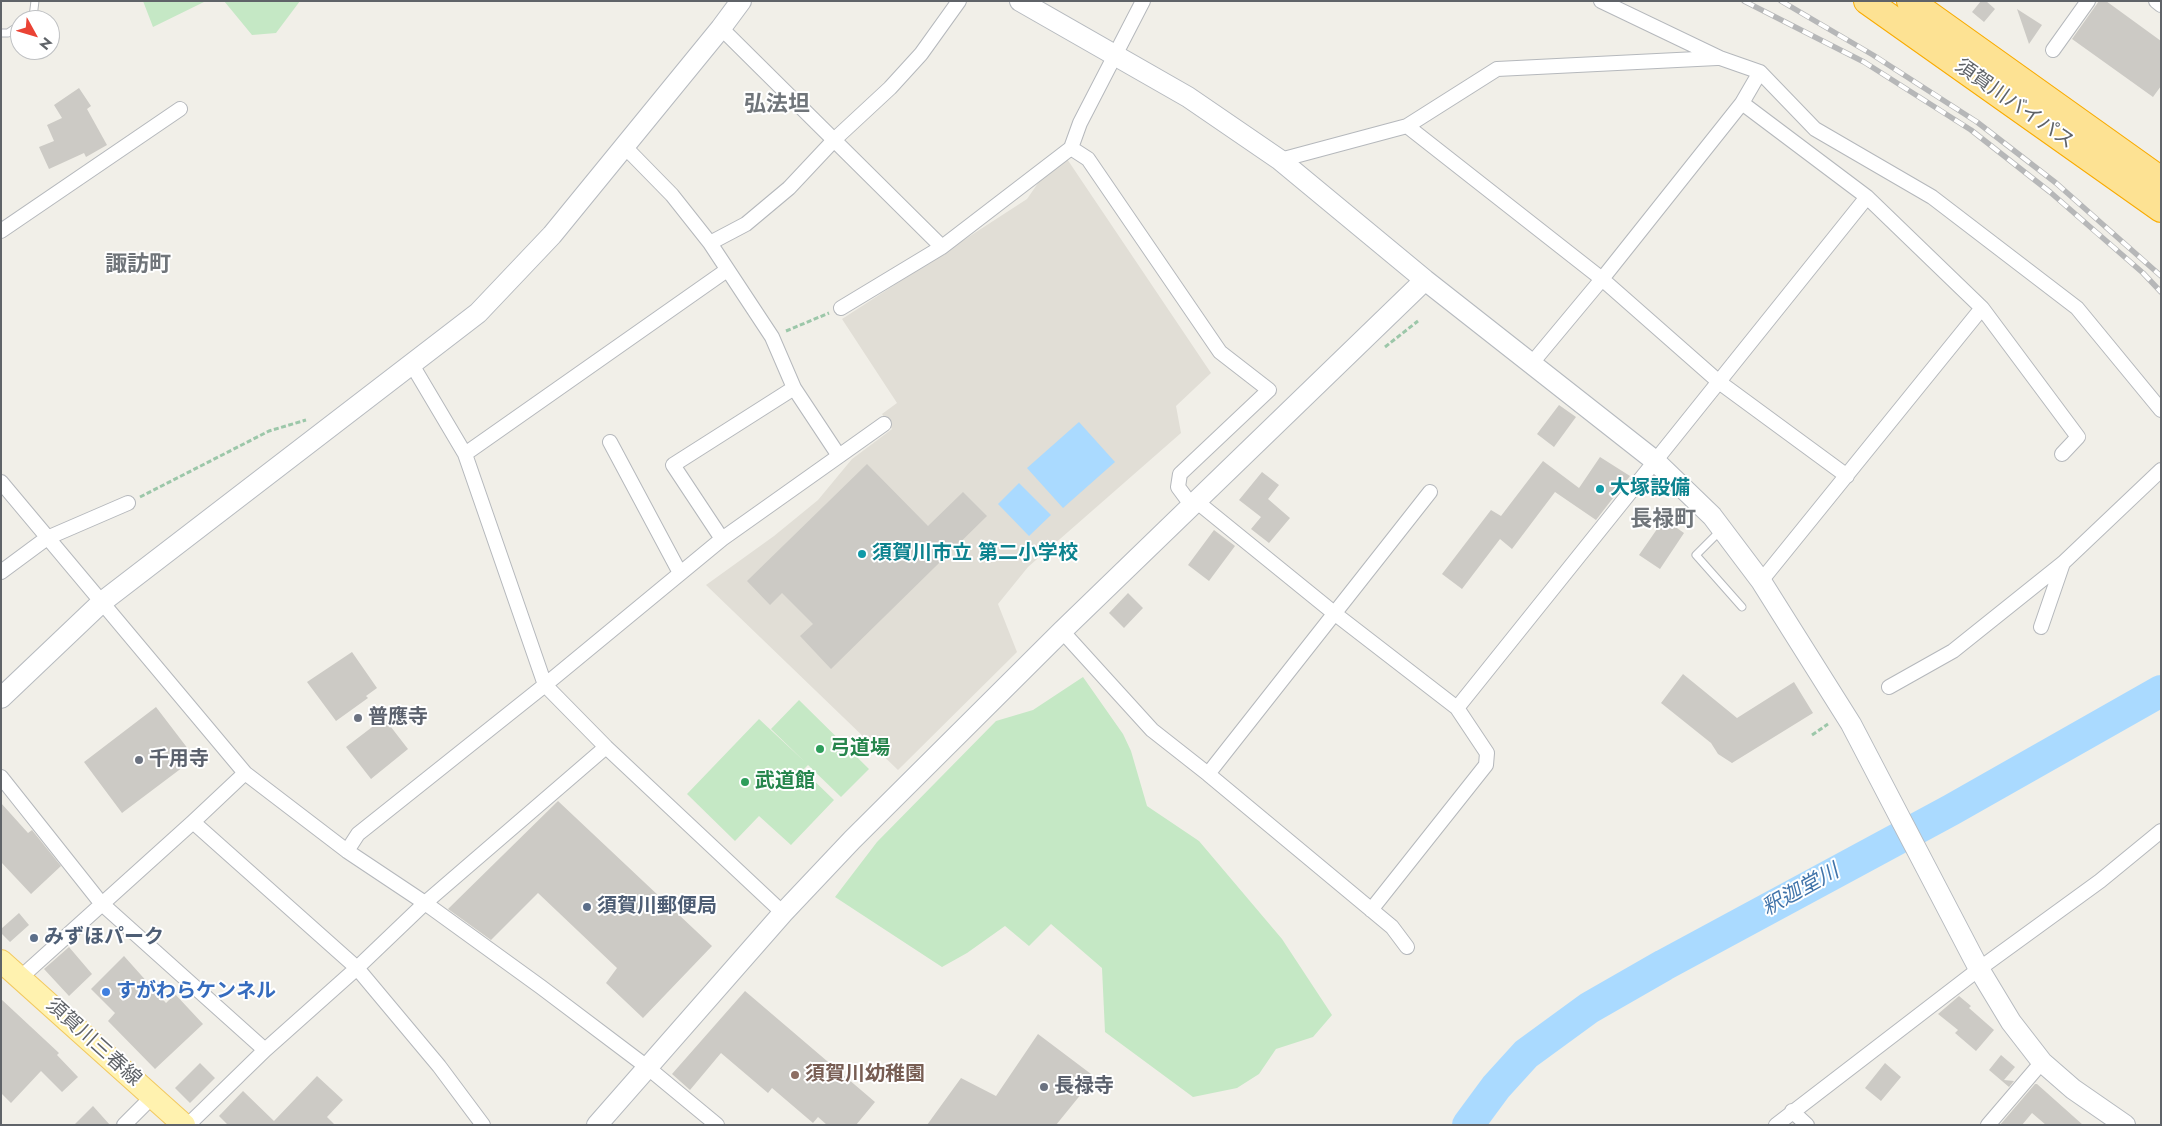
<!DOCTYPE html>
<html>
<head>
<meta charset="utf-8">
<style>
  body { margin:0 }
  #map { position:relative; width:2162px; height:1126px; overflow:hidden; background:#f1efe8; font-family:Jost,sans-serif }
  canvas { display:block }
  .frame { position:absolute; inset:0; border:2px solid #5f6368; pointer-events:none }
  .north { position:absolute; left:10px; top:10px; width:50px; height:50px; box-sizing:border-box; background:#fff; border:1px solid #bfc1c3; border-radius:50%; rotate:129deg; font-size:14px; font-weight:700; line-height:20px; text-align:center; color:#5f6368 }
  .north::after { content:''; display:block; margin:auto; width:18px; height:22px; background:#ea4335; clip-path:polygon(50% 0,100% 100%,50% 72%,0 100%) }
</style>
</head>
<body>
<div id="map">
<canvas width="2162" height="1126"></canvas>
<div class="frame"></div>
<div class="north">N</div>
</div>
<script>
const c = document.querySelector('canvas').getContext('2d');
c.lineJoin = 'round';
function paint(path, color) { c.fillStyle = color; c.fill(path, 'evenodd'); }
const poly = rows => new Path2D(rows.map(r => 'M' + r).join(''));
function trace(path, color, width, dash) { c.strokeStyle = color; c.lineWidth = width; c.lineCap = dash ? 'butt' : 'round'; c.setLineDash(dash || []); c.stroke(path); }
function drawText(font, color, halo, rows, align = 'center') {
  c.font = font + ' Jost,"Noto Sans JP",sans-serif'; c.lineWidth = 4; c.setLineDash([]); c.textBaseline = 'middle'; c.strokeStyle = halo; c.fillStyle = color; for (const [text, x, y, turn = 0] of rows) {
    c.save(); c.translate(x, y); c.rotate((+turn || 0) * Math.PI / 180); c.textAlign = isNaN(turn) ? turn : align; if (halo) c.strokeText(text, 0, 0); c.fillText(text, 0, 0); c.restore();
  }
}
paint(poly([
  [1061,150,1211,373,1176,406,1181,433,1028,567,998,604,1017,652,898,770,706,585,774,536,818,500,852,459,892,429,882,414,897,403,842,319,1027,199]
]), '#e1ded6');
paint(poly([
  [143,1,206,1,153,27],
  [224,1,300,1,276,33,252,35],
  [1083,677,1123,734,1131,751,1147,806,1199,841,1282,939,1332,1015,1313,1037,1276,1049,1259,1074,1237,1088,1193,1097,1105,1032,1102,968,1051,924,1029,946,1005,926,967,953,942,967,835,897,877,842,996,721,1033,710],
  [799,700,869,769,841,797,808,765,803,770,834,800,791,845,759,816,735,841,687,794,759,719,805,762,771,729]
]), '#c5e8c5');
paint(poly([
  [1079,422,1115,462,1063,508,1027,468],
  [1019,483,1051,515,1029,536,998,504]
]), '#aadaff');
trace(poly([
  [1468,1125,1496,1087,1526,1054,1589,1008,1664,965,1951,810,2161,691]
]), '#aadaff', 32);
paint(poly([
  [1981,1,1986,1,1995,9,1984,22,1972,12],
  [2099,1,2106,1,2161,41,2161,86,2153,97,2072,39],
  [2017,9,2042,25,2029,44],
  [79,88,91,106,87,109,107,145,86,157,84,153,49,169,39,147,54,141,47,125,62,118,54,105],
  [1559,405,1576,417,1554,447,1537,434],
  [1600,457,1630,476,1596,520,1555,492,1512,549,1500,539,1462,589,1442,574,1491,510,1501,516,1543,461,1579,488],
  [867,464,928,526,963,492,987,516,831,669,800,636,813,624,782,593,770,605,747,581],
  [1262,472,1279,485,1268,499,1290,518,1269,543,1251,529,1261,517,1239,500],
  [1664,519,1684,533,1660,569,1639,555],
  [1214,530,1235,546,1209,581,1188,565],
  [1128,593,1143,608,1124,628,1109,613],
  [352,652,377,688,366,696,368,698,336,721,307,682],
  [1683,674,1737,718,1794,682,1813,713,1732,763,1718,754,1711,743,1661,703],
  [156,707,195,758,122,813,84,762],
  [384,718,408,749,371,779,346,747],
  [558,801,712,946,643,1018,606,983,617,968,538,893,491,940,448,909],
  [1,803,28,833,32,830,61,866,31,894,1,862],
  [19,913,29,925,10,942,1,933,1,929],
  [69,947,92,974,69,996,44,969],
  [124,956,166,1003,175,994,203,1024,155,1069,108,1021,115,1013,91,989],
  [745,991,875,1102,856,1125,827,1125,818,1117,813,1123,772,1088,768,1093,721,1053,690,1090,672,1074],
  [1959,996,1971,1006,1969,1008,1994,1030,1976,1051,1955,1033,1958,1030,1938,1014],
  [1,999,59,1053,57,1055,78,1077,62,1092,41,1071,11,1103,1,1093],
  [1038,1034,1095,1077,1056,1125,927,1125,961,1078,996,1096],
  [2001,1055,2015,1067,2004,1080,2014,1081,2009,1087,1989,1070],
  [200,1063,215,1078,190,1103,175,1088],
  [1885,1063,1901,1077,1881,1101,1865,1088],
  [317,1076,343,1100,327,1117,335,1125,228,1125,219,1116,243,1091,274,1121],
  [2035,1084,2037,1084,2083,1125,2046,1125,2032,1113,2022,1125,2000,1125],
  [93,1106,110,1125,74,1125]
]), '#cccac5');
const lane = poly([
  [28,20,33,17,35,1],
  [1,33,8,33,20,25],
  [1720,531,1696,555,1742,607]
]);
const street = poly([
  [1601,1,1720,58,1760,72,1815,129,1932,197,2077,308,2161,410],
  [2156,1,2161,5],
  [721,28,942,247],
  [2053,50,2088,1],
  [1742,103,1760,72],
  [1407,126,1602,279,1719,382,1847,476],
  [1071,148,1088,159,1220,352,1269,390,1180,474,1178,487,1192,506],
  [1280,160,1407,126,1497,69,1717,58],
  [1,231,180,109],
  [710,243,746,224,789,188,835,139,890,88,921,54,959,1],
  [841,308,942,247,1071,148,1080,123,1143,1],
  [411,363,465,454,545,685,606,747,783,913],
  [1532,363,1602,279,1742,103,1867,197,1982,308,2078,437,2062,454],
  [610,442,680,573],
  [465,454,727,270],
  [839,456,884,424],
  [1,482,245,773,347,851,425,903,541,987,647,1067,717,1125],
  [1196,501,1334,613,1457,708,1487,753,1486,765,1371,910],
  [722,539,673,465,794,388],
  [1,572,47,538,128,503],
  [1761,581,1982,308],
  [2041,627,2063,563],
  [1062,631,1152,730,1208,774,1392,927,1407,947],
  [1889,687,1953,651,2063,563,2161,470],
  [1457,708,1867,197],
  [1208,774,1430,492],
  [1,777,101,903,265,1050],
  [193,822,357,968,439,1066,483,1125],
  [347,851,358,834,545,685,722,539,839,456,794,388,772,337,710,243,672,195,625,147],
  [20,978,193,822,245,773],
  [1792,1111,1807,1125],
  [124,1125,153,1096],
  [188,1125,265,1050,357,968,425,903,606,747],
  [1776,1125,1979,969,2100,881,2161,831],
  [1988,1125,2042,1062]
]);
const secondary = poly([
  [1020,1,1188,97,1280,160,1425,280,1654,460,1712,516,1761,581,1851,724,1979,969,2011,1022,2042,1062,2073,1089,2125,1125],
  [1,698,102,602,478,313,552,235,721,28,741,1],
  [597,1125,783,913,852,840,1062,631,1425,280]
]);
const primary = poly([
  [1,961,184,1125]
]);
const highway = poly([
  [1867,1,2161,209],
  [1910,1,2161,180]
]);
trace(lane, '#b5b8bc', 9);
trace(street, '#b5b8bc', 16);
trace(secondary, '#b6babf', 22);
trace(primary, '#f2c960', 24);
trace(highway, '#f9ab00', 28);
trace(poly([
  [786,331,829,313],
  [1385,347,1418,321],
  [140,497,269,431,306,420],
  [1812,735,1828,724]
]), '#9cc7a9', 3, [5, 2.5]);
trace(lane, '#fff', 7);
trace(street, '#fff', 14);
trace(secondary, '#fff', 20);
trace(primary, '#fff2af', 22);
trace(highway, '#fde293', 26);
const rail = poly([
  [1744,1,1864,62,1971,130,2050,192,2143,273,2161,292],
  [1781,1,1873,55,1977,122,2056,183,2161,276]
]);
trace(rail, '#b6b7b8', 5.5);
trace(rail, '#fff', 4, [11]);
for (const [x, y, r, color] of [
  [1600,489,5,"#0f9aa8"],
  [862,554,5,"#0f9aa8"],
  [358,718,5,"#6b7280"],
  [820,749,5,"#2e9e5b"],
  [139,760,5,"#6b7280"],
  [745,782,5,"#2e9e5b"],
  [587,907,5,"#5c6f8a"],
  [34,938,5,"#5c6f8a"],
  [106,992,5,"#3f7fe0"],
  [795,1075,5,"#8d6e63"],
  [1044,1087,5,"#6b7280"]
]) { const dot = new Path2D(); dot.arc(x, y, r, 0, 2 * Math.PI); c.fillStyle = color; c.fill(dot); trace(dot, '#fff', 2); }
drawText('20px', '#5f6368', '#fff', [
  ["須賀川バイパス",2014,105,35],
  ["須賀川三春線",93,1043,42]
]);
drawText('bold 20px', '#0d838f', '#fff', [
  ["大塚設備",1610,489],
  ["須賀川市立 第二小学校",872,554]
], 'left');
drawText('bold 20px', '#5b616d', '#fff', [
  ["普應寺",368,718],
  ["千用寺",149,760],
  ["長禄寺",1054,1087]
], 'left');
drawText('bold 20px', '#27864d', '#fff', [
  ["弓道場",830,749],
  ["武道館",755,782]
], 'left');
drawText('bold 20px', '#4e5e75', '#fff', [
  ["須賀川郵便局",597,907],
  ["みずほパーク",44,938]
], 'left');
drawText('bold 20px', '#366cbe', '#fff', [
  ["すがわらケンネル",116,992]
], 'left');
drawText('bold 20px', '#785e54', '#fff', [
  ["須賀川幼稚園",805,1075]
], 'left');
drawText('italic 21px', '#4174aa', '#fff', [
  ["釈迦堂川",1801,891,-29]
]);
drawText('bold 22px', '#70757a', '#fff', [
  ["弘法坦",777,106],
  ["諏訪町",138,266],
  ["長禄町",1663,521]
]);
</script>
</body>
</html>
